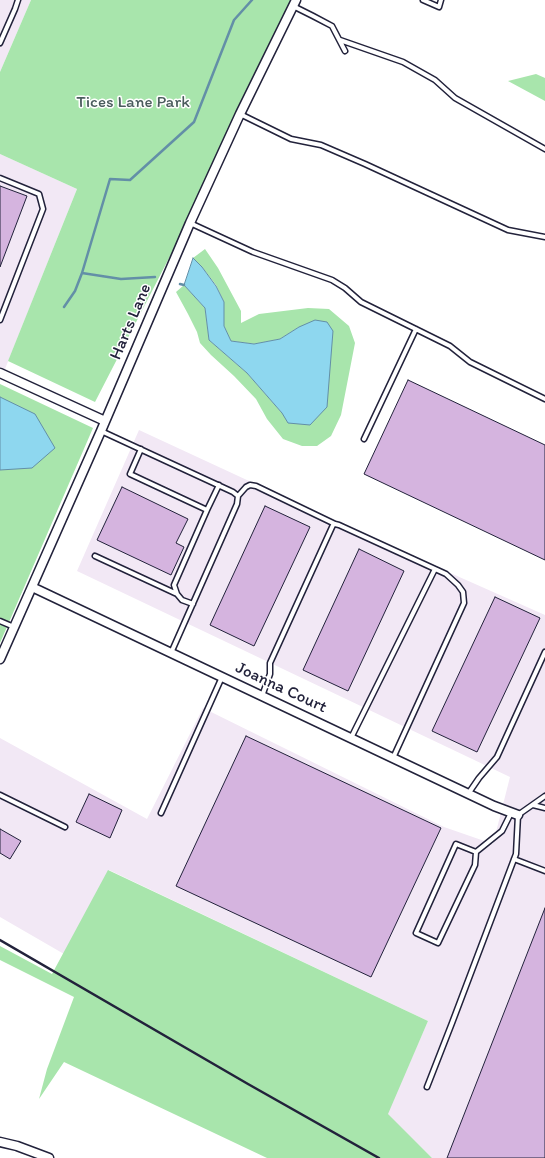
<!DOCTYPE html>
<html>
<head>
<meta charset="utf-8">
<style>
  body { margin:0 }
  canvas { display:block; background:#fff }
</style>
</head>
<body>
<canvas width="545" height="1158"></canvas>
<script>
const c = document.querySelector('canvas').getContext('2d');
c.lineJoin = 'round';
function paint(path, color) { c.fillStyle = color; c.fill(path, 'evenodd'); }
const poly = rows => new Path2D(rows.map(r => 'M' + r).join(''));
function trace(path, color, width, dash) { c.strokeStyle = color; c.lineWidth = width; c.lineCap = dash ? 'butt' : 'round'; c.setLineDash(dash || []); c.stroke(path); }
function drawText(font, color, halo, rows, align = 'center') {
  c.font = font + ' Itim,sans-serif'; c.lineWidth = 3; c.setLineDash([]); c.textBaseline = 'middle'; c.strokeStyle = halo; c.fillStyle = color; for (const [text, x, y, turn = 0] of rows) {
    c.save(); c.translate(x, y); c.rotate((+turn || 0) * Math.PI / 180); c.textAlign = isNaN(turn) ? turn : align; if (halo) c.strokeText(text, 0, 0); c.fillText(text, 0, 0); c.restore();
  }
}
paint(poly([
  [0,0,31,0,0,72],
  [0,154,77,189,1,379,0,379],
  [139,430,385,544,545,615,545,1158,432,1158,387,1114,428,1021,109,870,64,954,0,917,0,738,147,819,203,708,444,827,493,844,510,777,77,571]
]), '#f2e8f5');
paint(poly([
  [31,0,299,0,277,48,95,402,8,361,77,189,0,154,0,72],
  [536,74,545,78,545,101,508,81],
  [205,249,218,268,241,311,241,323,259,314,308,308,329,309,349,326,355,343,341,415,331,436,317,446,302,446,283,439,267,419,256,399,234,376,211,355,200,343,197,332,188,314,176,292,184,285,205,308,209,340,247,373,282,413,299,327,280,339,254,344,231,341,224,326,224,302,216,285,202,267,193,258],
  [0,384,93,428,0,643],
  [108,870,428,1021,388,1114,432,1158,267,1158,64,1062,39,1099,47,1069,74,997,0,960,0,946,52,974]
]), '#a8e5ac');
const water = poly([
  [193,258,202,267,216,286,224,302,224,326,231,341,254,344,280,339,299,327,315,320,327,322,333,331,327,407,310,425,288,423,282,413,247,373,209,340,205,308,184,285,193,258],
  [0,397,35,414,55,448,32,468,0,470,0,397]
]);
paint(water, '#8ed7ef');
trace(water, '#638fa7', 1);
trace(poly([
  [155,277,121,279,82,273,110,179,130,180,194,122,234,20,252,0],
  [180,284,184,285],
  [64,307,75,291,82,273]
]), '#638fa7', 2.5);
const building = poly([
  [0,186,27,196,0,267,0,186],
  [408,380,545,445,545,560,364,474,408,380],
  [122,487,188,519,176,543,184,547,171,575,97,540,122,487],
  [265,506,310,527,254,646,210,625,265,506],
  [359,549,404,571,348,691,303,670,359,549],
  [495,597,540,618,477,752,432,731,495,597],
  [246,736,441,828,371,977,176,886,246,736],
  [89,794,122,810,110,838,76,822,89,794],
  [0,829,21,841,10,859,0,853,0,829],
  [545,908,545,1158,447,1158,545,908]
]);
paint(building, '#d5b4df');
trace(building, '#22223b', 1);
const service = poly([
  [423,0,439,7,441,0],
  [293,6,313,16,332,26,345,51],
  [340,40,403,62,435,80,455,98,545,149],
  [0,43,15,9,18,0],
  [240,114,291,139,321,145,365,164,508,230,545,237],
  [0,178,39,194,43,209,0,320],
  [190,223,253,252,332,280,345,288,361,302,450,346,470,362,545,399],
  [101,431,233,492,238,496,237,504,171,653],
  [364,439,416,329],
  [141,449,130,474,207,510,219,485],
  [238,496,246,487,250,485,256,486,335,524],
  [95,556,177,594],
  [193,604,182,600,177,594,174,585,207,510],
  [0,621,14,627],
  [262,696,270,674,270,663,333,525,335,524,339,525,446,574,458,585,463,592,464,603,393,758],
  [351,738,435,569],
  [468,794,479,778,497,757,545,652],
  [0,795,65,827],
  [533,805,545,808],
  [161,813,222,677],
  [476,852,475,865,438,943,416,933,456,844,476,852,502,831,511,813],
  [514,859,545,871],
  [427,1087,452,1023,516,854,518,815,545,796]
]);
const minor = poly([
  [0,373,105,421],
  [32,587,494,806,518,815],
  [0,659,101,431,190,223,240,114,296,0],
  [0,1142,17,1146,49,1158]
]);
trace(service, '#22223b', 7);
trace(minor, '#22223b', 11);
trace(service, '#fff', 4);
trace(minor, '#fff', 8);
trace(poly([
  [0,940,248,1084,379,1158]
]), '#22223b', 2.5);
drawText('17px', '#4a5c5d', '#fff', [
  ["Tices Lane Park",133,103]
]);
drawText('17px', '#22223b', '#fff', [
  ["Harts Lane",131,322,-67],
  ["Joanna Court",281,688,25]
]);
</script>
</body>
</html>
